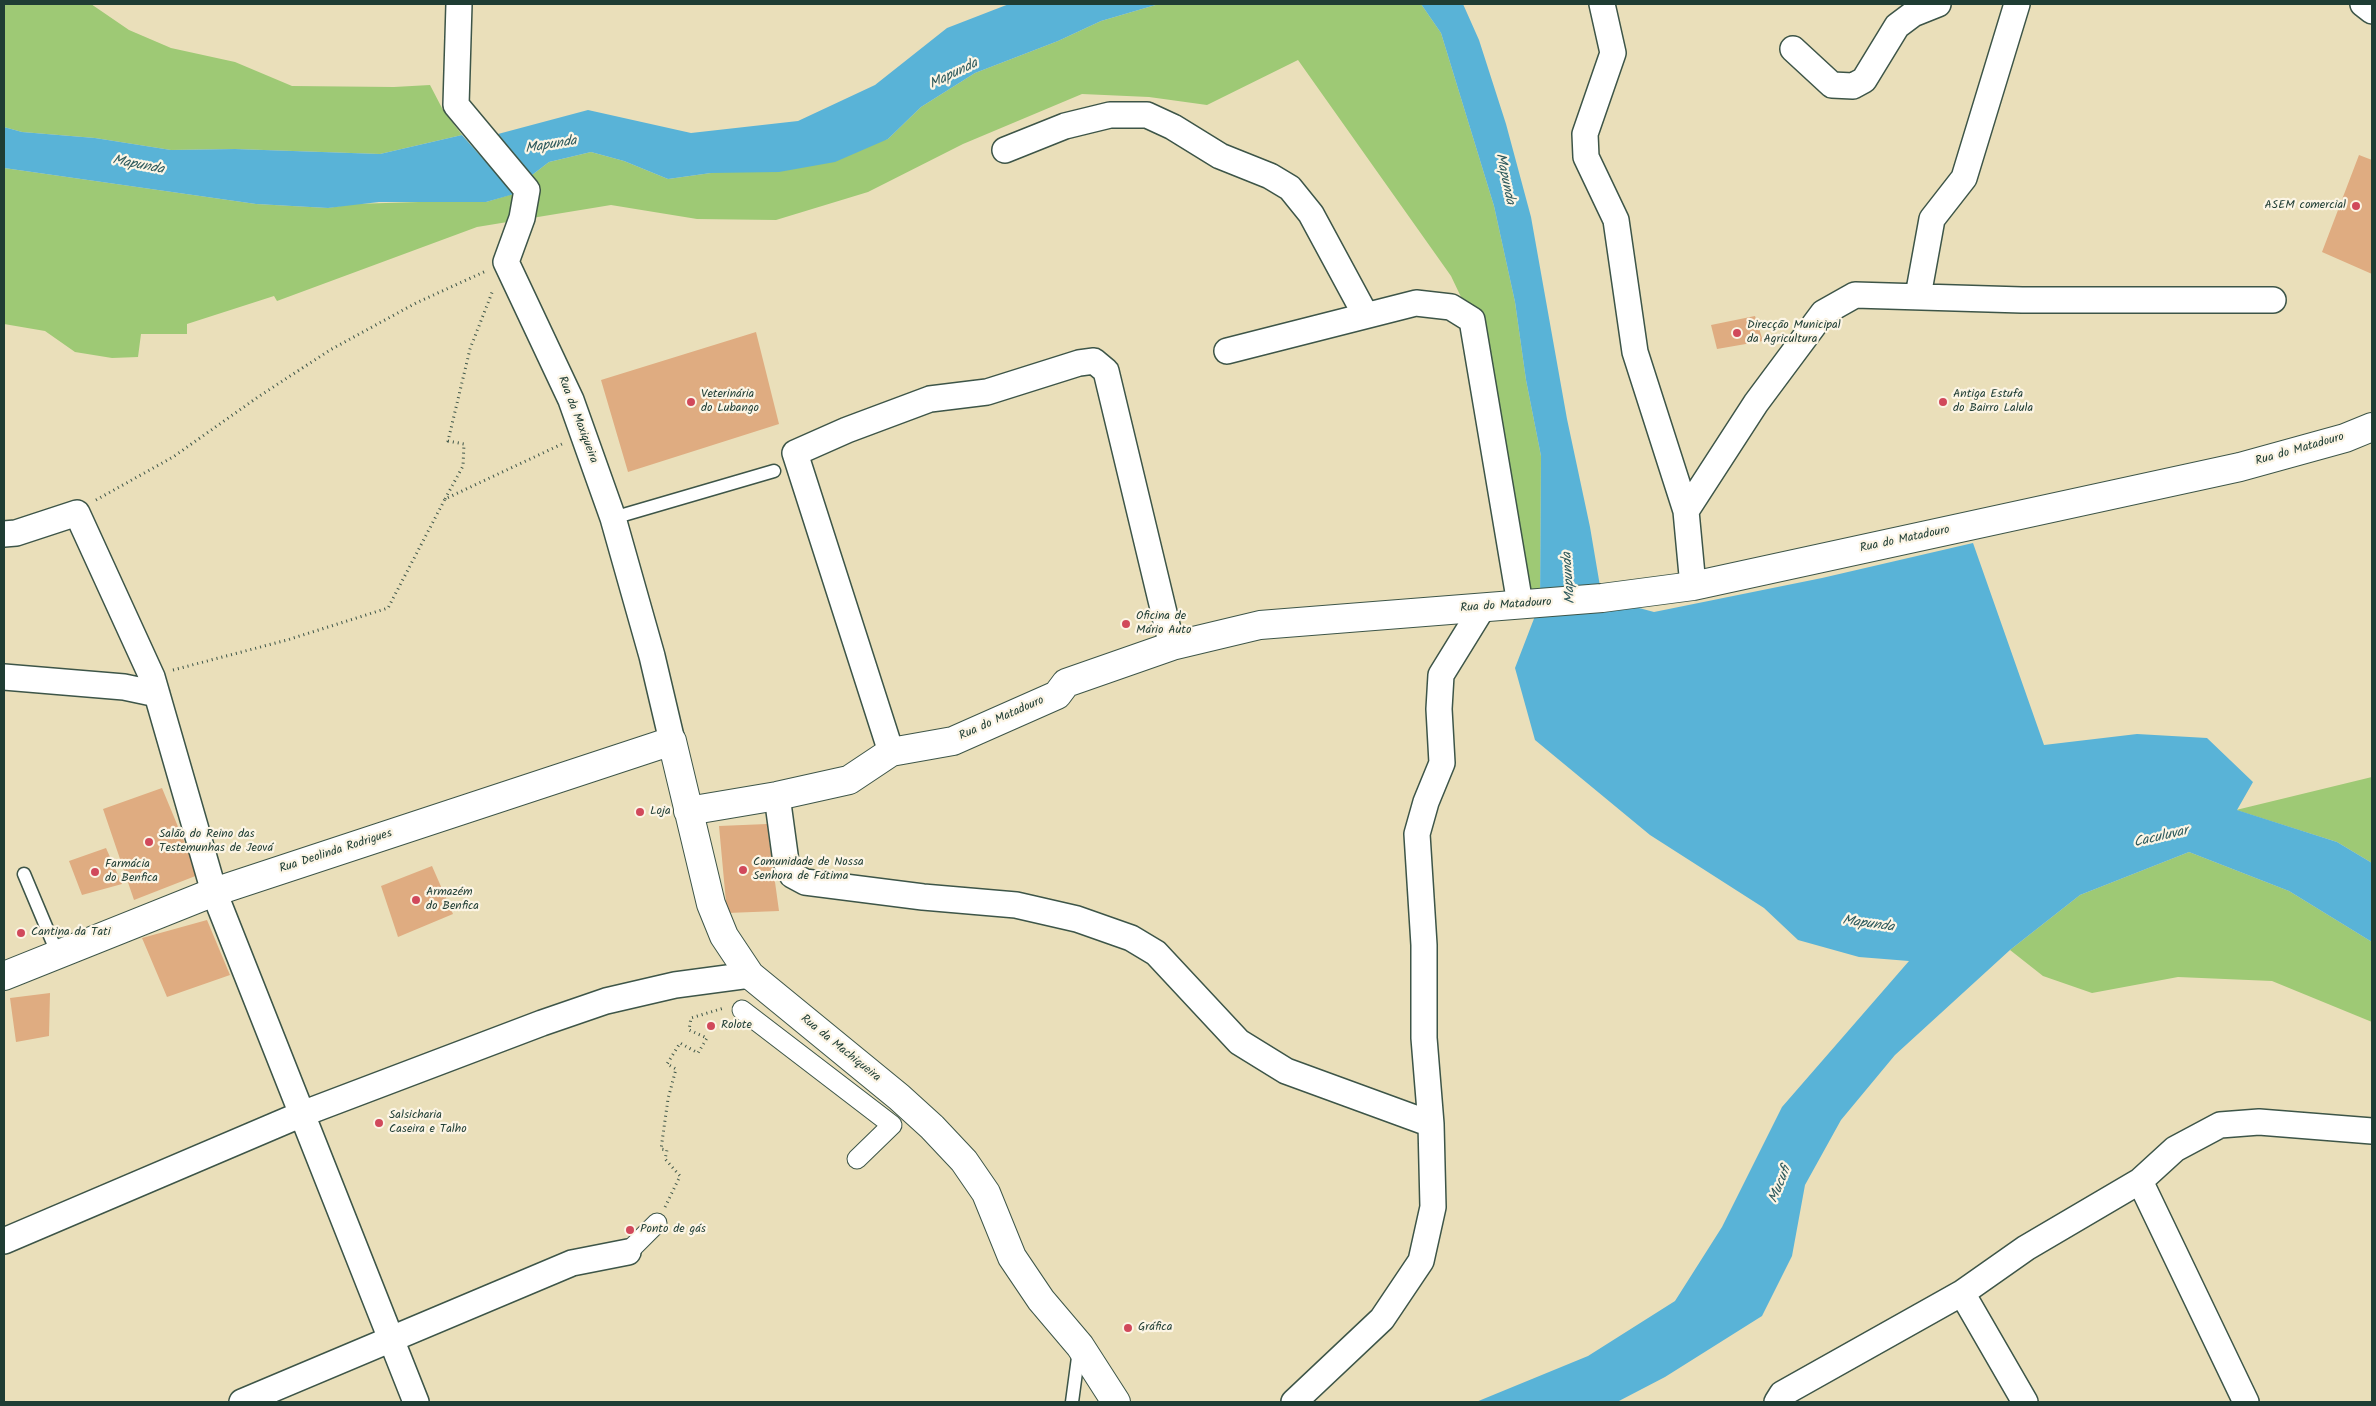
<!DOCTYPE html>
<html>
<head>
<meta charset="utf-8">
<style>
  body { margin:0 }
  #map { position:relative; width:2376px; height:1406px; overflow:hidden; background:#eadfba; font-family:Kalam,sans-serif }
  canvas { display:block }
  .frame { position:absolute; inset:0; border:5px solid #1f3d34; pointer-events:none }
</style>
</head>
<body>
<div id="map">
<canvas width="2376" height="1406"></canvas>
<div class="frame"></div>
</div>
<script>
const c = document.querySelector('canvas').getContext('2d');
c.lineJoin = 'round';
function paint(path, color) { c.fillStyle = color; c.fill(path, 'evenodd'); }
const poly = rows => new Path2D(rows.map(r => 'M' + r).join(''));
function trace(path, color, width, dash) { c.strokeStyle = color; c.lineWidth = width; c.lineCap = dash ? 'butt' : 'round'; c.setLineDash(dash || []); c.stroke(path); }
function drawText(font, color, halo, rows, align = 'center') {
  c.font = font + ' Kalam,sans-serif'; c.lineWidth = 4.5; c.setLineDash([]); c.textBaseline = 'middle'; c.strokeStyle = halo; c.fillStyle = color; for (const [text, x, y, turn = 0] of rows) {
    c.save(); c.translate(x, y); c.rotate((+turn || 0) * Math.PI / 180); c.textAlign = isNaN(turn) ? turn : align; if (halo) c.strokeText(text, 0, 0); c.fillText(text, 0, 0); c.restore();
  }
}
paint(poly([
  [4,4,91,4,129,30,171,48,235,62,292,86,394,87,430,85,443,110,462,135,380,154,235,149,171,150,95,138,22,132,4,127],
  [1159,4,1421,4,1441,33,1494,206,1515,302,1526,380,1541,456,1540,603,1520,604,1472,320,1451,276,1298,60,1207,105,1149,97,1082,94,963,144,868,192,776,220,697,219,611,205,477,227,277,301,274,296,187,324,187,334,141,334,138,357,112,358,75,352,45,331,4,324,4,168,256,204,328,208,353,204,419,202,486,202,526,190,532,175,549,162,591,152,624,161,668,179,711,173,888,139,921,107,975,73,1058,41,1101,21],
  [2372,777,2372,863,2337,842,2236,810],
  [2189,852,2289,891,2372,942,2372,1022,2272,981,2178,977,2092,993,2043,976,2010,950,2080,895]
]), '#9ec975');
paint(poly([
  [1009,4,1159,4,1101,21,1058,41,975,73,921,107,888,139,835,162,779,172,711,173,668,179,624,161,591,152,549,162,532,175,498,134,588,110,691,133,798,121,875,85,947,28],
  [1421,4,1463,4,1479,40,1506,124,1531,217,1567,419,1590,527,1602,598,1654,612,1822,578,1973,543,2044,745,2137,734,2207,738,2253,782,2237,810,2337,842,2372,863,2372,942,2289,891,2189,852,2080,895,2010,950,1895,1055,1841,1120,1805,1185,1792,1256,1762,1316,1665,1377,1617,1402,1476,1402,1588,1356,1675,1301,1722,1227,1782,1107,1909,961,1859,957,1798,940,1764,908,1650,835,1535,740,1515,668,1540,603,1541,456,1526,380,1515,302,1494,206,1441,33],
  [4,127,22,132,95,138,171,150,235,149,380,154,462,135,514,194,486,202,379,202,328,208,256,204,4,168]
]), '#59b3d7');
paint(poly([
  [2359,155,2372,160,2372,274,2322,252],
  [1755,316,1763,341,1717,349,1711,325],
  [756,332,779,424,628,472,601,380],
  [162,788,198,875,134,900,103,809],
  [767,824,779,911,727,913,719,826],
  [106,848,122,884,82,895,69,861],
  [432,866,453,914,398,937,381,886],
  [207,920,230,975,167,997,142,938],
  [50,993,49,1036,16,1042,10,998]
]), '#dfac81');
const service = poly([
  [613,518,774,471],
  [24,874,58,955],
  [1072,1402,1079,1350]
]);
const pedestrian = poly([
  [742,1010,892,1125,857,1159],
  [628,1252,657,1223]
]);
const minor = poly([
  [459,4,456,105,527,190,522,218,506,262,571,400,613,518,652,656,672,741],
  [1602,4,1613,53,1585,134,1586,157,1616,220,1635,352,1686,511,1693,586],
  [2363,4,2372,11],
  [1793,49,1832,85,1853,86,1864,80,1897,26,1913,14,1938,4],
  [1005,150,1065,126,1110,115,1147,115,1173,127,1220,156,1270,176,1290,188,1311,214,1365,314],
  [1918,296,1932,219,1964,178,2017,4],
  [1227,351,1416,303,1451,307,1472,320,1520,604],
  [1686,511,1756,403,1823,313,1855,295,2022,300,2273,300],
  [4,534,16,533,77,513,152,677,214,892,416,1402],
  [4,677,124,687,157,694],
  [891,752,795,453,847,430,930,399,987,392,1079,363,1094,361,1106,371,1172,646],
  [777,796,786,862,792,875,805,882,923,897,1016,905,1077,919,1131,938,1156,953,1239,1042,1286,1071,1431,1124],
  [2140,1181,2246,1402],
  [4,1241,302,1114,542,1023,606,1001,675,985,750,975],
  [1962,1293,2025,1402],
  [242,1402,572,1263,628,1252],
  [1294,1402,1382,1319,1421,1261,1433,1207,1431,1124,1424,1038,1424,945,1417,834,1426,802,1442,763,1439,709,1441,675,1483,607],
  [1777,1402,1782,1394,1962,1293,2026,1248,2140,1181,2175,1149,2220,1125,2259,1122,2372,1131]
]);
const tertiary = poly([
  [688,811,777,796,849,780,891,752,953,741,1057,695,1066,683,1172,646,1260,625,1602,598,1693,586,2240,467,2345,438,2372,427],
  [4,976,214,892,672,741,711,904,724,936,750,975,899,1097,932,1127,964,1161,986,1193,1012,1257,1041,1300,1080,1346,1116,1402]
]);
trace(service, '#3d5548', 15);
trace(pedestrian, '#3d5548', 21);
trace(minor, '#3d5548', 28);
trace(tertiary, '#3d5548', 30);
trace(poly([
  [445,499,463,466,464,444,448,441,470,349,493,290],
  [96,500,173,457,258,397,330,350,416,303,486,271],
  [173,670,287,640,388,608,445,499,562,444],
  [665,1207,680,1176,665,1159,667,1150,661,1149,668,1099,676,1069,667,1064,680,1043,698,1053,707,1038,689,1030,691,1018,724,1008]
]), '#3d5548', 3, [1, 4]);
trace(service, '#fff', 12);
trace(pedestrian, '#fff', 19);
trace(minor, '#fff', 25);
trace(tertiary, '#fff', 28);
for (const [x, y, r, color] of [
  [2356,206,5,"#d1495b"],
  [1737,333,5,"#d1495b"],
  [691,402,5,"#d1495b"],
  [1943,402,5,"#d1495b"],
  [1126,624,5,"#d1495b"],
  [640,812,5,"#d1495b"],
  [149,842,5,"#d1495b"],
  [743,870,5,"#d1495b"],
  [95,872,5,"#d1495b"],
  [416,900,5,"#d1495b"],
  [21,933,5,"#d1495b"],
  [711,1026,5,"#d1495b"],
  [379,1123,5,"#d1495b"],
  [630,1230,5,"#d1495b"],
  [1128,1328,5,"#d1495b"]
]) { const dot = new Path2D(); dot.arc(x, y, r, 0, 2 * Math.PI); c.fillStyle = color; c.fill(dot); trace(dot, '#fcf5e5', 2); }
drawText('12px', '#1f3d34', '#fcf5e5', [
  ["ASEM comercial",2346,206,"right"],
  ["Direcção Municipal",1747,326],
  ["da Agricultura",1747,340],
  ["Veterinária",701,395],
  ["do Lubango",701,409],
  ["Antiga Estufa",1953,395],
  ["do Bairro Lalula",1953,409],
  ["Oficina de",1136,617],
  ["Mário Auto",1136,631],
  ["Loja",650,812],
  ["Salão do Reino das",159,835],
  ["Testemunhas de Jeová",159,849],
  ["Comunidade de Nossa",753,863],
  ["Senhora de Fátima",753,877],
  ["Farmácia",105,865],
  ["do Benfica",105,879],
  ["Armazém",426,893],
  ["do Benfica",426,907],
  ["Cantina da Tati",31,933],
  ["Rolote",721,1026],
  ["Salsicharia",389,1116],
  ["Caseira e Talho",389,1130],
  ["Ponto de gás",640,1230],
  ["Gráfica",1138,1328]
], 'left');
drawText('12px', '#1f3d34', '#fcf5e5', [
  ["Rua da Maxiqueira",577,420,69],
  ["Rua do Matadouro",2300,450,-16],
  ["Rua do Matadouro",1905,540,-12],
  ["Rua do Matadouro",1506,606,-4],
  ["Rua do Matadouro",1002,719,-24],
  ["Rua Deolinda Rodrigues",336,852,-18],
  ["Rua da Machiqueira",840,1049,39]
]);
drawText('italic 14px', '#2e5a5d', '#fcf5e5', [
  ["Mapunda",954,75,-26],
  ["Mapunda",551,146,-9],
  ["Mapunda",138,166,11],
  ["Mapunda",1504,179,78],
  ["Mapunda",1570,578,-94],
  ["Caculuvar",2161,838,-13],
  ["Mapunda",1868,925,8],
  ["Mucufi",1781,1185,-68]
]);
</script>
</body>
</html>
